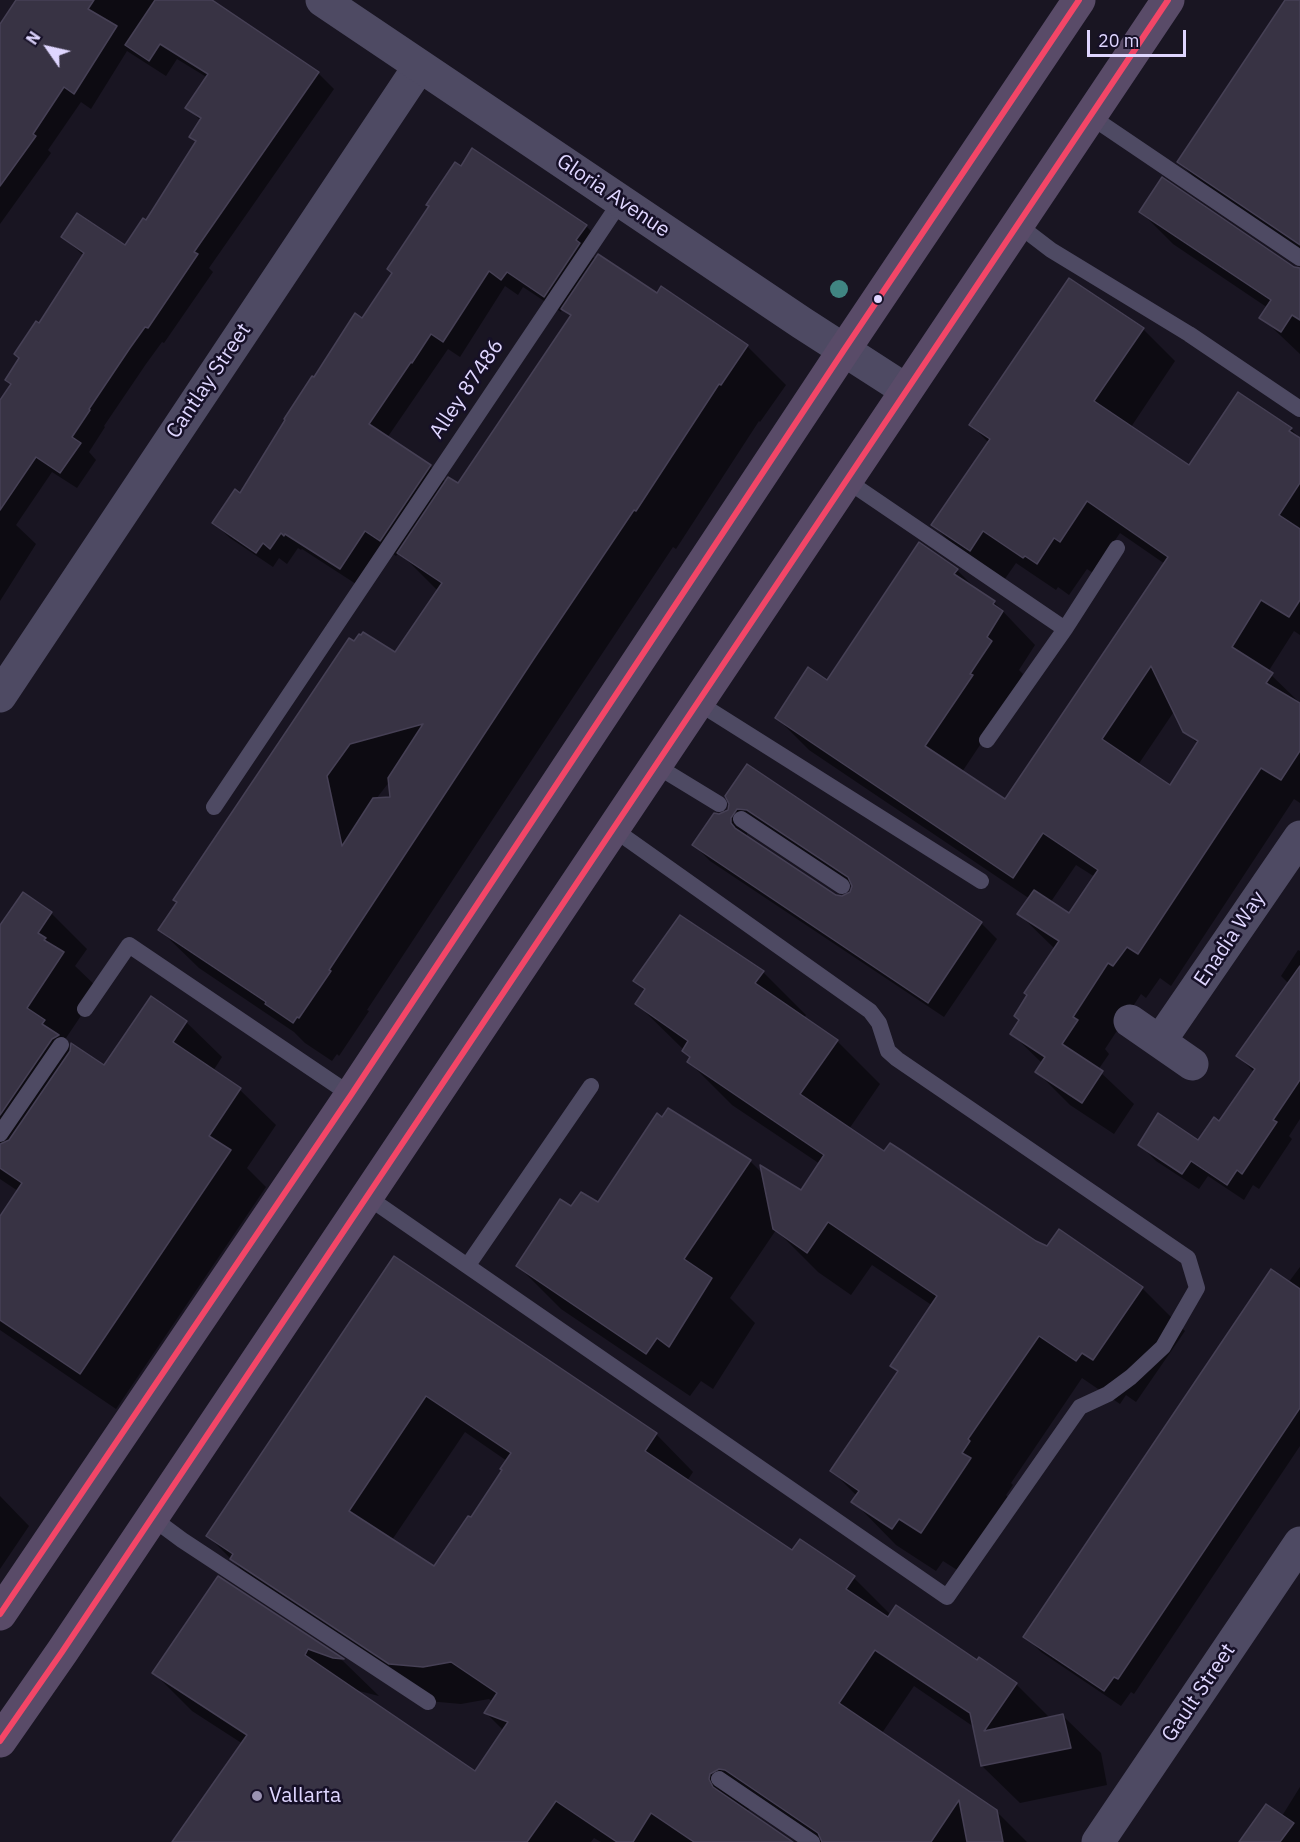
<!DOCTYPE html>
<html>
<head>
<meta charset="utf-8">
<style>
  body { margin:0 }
  #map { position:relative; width:1300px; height:1842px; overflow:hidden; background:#191522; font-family:"IBM Plex Sans",sans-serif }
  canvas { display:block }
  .north { position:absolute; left:18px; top:18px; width:60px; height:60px; -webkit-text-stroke:4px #161027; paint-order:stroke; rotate:304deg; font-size:16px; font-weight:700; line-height:24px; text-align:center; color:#dfd6ff }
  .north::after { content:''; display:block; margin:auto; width:21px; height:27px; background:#dfd6ff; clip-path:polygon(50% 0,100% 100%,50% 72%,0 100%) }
  .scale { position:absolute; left:1087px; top:30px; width:99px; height:27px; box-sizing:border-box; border:3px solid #dfd6ff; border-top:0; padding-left:8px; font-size:18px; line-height:21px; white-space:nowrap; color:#dfd6ff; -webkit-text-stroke:4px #161027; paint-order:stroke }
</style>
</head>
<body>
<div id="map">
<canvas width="1300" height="1842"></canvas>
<div class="north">N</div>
<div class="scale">20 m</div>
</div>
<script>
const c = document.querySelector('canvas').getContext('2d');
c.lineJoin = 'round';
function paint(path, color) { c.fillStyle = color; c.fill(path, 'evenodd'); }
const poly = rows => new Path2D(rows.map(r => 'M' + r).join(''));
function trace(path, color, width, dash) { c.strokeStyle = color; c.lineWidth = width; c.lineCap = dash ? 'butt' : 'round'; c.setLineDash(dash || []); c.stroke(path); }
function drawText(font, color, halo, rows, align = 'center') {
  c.font = font + ' "IBM Plex Sans",sans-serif'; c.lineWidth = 5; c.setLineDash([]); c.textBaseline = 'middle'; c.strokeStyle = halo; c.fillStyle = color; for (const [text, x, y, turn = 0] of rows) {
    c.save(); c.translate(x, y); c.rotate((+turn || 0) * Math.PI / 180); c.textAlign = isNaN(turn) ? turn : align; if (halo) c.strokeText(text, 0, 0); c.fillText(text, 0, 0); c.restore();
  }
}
paint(poly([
  [18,0,210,0,318,73,334,89,209,268,213,272,164,343,162,342,146,364,104,426,105,427,89,452,96,460,77,488,52,472,16,525,36,544,0,601,0,403,12,385,39,325,84,256,63,237,126,247,146,222,197,142,191,136,201,121,187,107,208,78,177,59,166,76,127,51,91,109,81,102,48,150,51,153,0,224,0,27],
  [1286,0,1300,0,1300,258,1222,205,1179,162],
  [1141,212,1300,272,1300,354,1261,317,1268,308,1173,244],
  [586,226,602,242,592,256,596,260,747,346,786,385,760,422,759,421,676,549,673,547,574,696,367,1010,369,1011,339,1056,337,1054,332,1061,305,1043,294,1032,199,968,160,930,178,903,175,900,395,654,438,591,399,552,396,556,382,546,356,584,302,549,301,550,298,548,287,564,279,558,273,567,230,538,214,523,241,495,315,379,363,320],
  [505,286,518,295,523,287,561,312,563,308,571,316,459,485,446,483,430,466,387,438,448,349,460,357],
  [390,781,392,798,376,799],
  [1143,329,1175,361,1131,427,1189,467,1291,429,1300,438,1300,635,1294,631,1268,672,1300,703,1300,803,1294,799,1171,986,1160,978,1146,998,1141,994,1105,1049,1109,1054,1098,1070,1134,1104,1114,1134,1070,1105,1037,1072,1043,1064,1012,1034,1055,949,1019,914,1030,899,809,750,777,718,828,682,957,570,980,593,994,602,1035,645,1019,670,1023,674,1004,709,962,772,1005,801,1165,564,1120,533,1093,573,1087,569,1069,595,1058,587,1056,590,1016,563,1002,583,966,558,933,525,989,443,971,425],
  [1175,710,1185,731,1198,744,1170,787,1138,765],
  [1076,865,1095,877,1069,915,1050,903],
  [727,796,981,923,997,939,944,1017,710,861,694,845,720,816,729,811,731,804],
  [764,826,853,885,852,892,842,898,836,896,747,837,747,830],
  [23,894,51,913,87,949,75,966,99,989,64,1041,72,1049,104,1067,186,1022,222,1057,213,1071,240,1090,276,1125,247,1168,266,1187,116,1409,0,1330,0,1218,18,1191,0,1179,0,941],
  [1298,950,1300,951,1300,1119,1289,1136,1292,1139,1259,1189,1253,1185,1244,1200,1208,1176,1199,1189,1156,1161,1140,1145,1199,1143,1220,1123,1254,1072,1238,1056,1289,984,1281,976],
  [763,972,806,1015,804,1018,837,1041,880,1084,849,1129,885,1153,1036,1242,1142,1288,1185,1331,1136,1402,1126,1395,1120,1404,1082,1378,1011,1483,1013,1485,1006,1495,1013,1503,965,1575,943,1561,936,1571,896,1545,853,1501,857,1496,832,1471,899,1373,892,1366,933,1306,872,1265,851,1295,818,1272,776,1230,730,1298,755,1323,713,1389,701,1381,690,1396,561,1309,518,1266,572,1208,598,1204,750,1161,763,1174,802,1193,820,1164,732,1105,689,1062,691,1058,684,1050,637,1004,645,991,635,980],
  [394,1258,656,1434,693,1472,687,1481,793,1553,800,1541,854,1578,891,1615,1016,1684,1050,1718,1063,1716,1101,1753,1107,1785,1020,1803,982,1766,974,1727,914,1686,882,1733,996,1811,1027,1842,815,1842,753,1806,746,1812,791,1842,601,1842,594,1838,591,1842,174,1842,243,1744,192,1711,154,1673,218,1578,343,1661,379,1696,355,1690,476,1773,504,1731,486,1713,493,1702,489,1699,461,1704,428,1701,245,1573,207,1535],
  [465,1432,507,1461,504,1470,472,1519,435,1568,392,1540],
  [1300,1267,1300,1446,1134,1694,1131,1692,1121,1706,1041,1652,1025,1636],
  [0,1496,29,1526,0,1569],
  [1300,1787,1300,1842,1241,1842,1282,1816]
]), '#0007');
const building = poly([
  [16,0,94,0,88,9,117,26,74,94,64,87,33,134,36,136,0,186,0,24,16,0],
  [155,0,212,0,319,72,194,252,198,254,148,328,145,327,130,348,89,409,90,410,72,437,81,443,60,473,36,457,0,510,0,400,11,384,5,380,19,358,14,354,36,321,39,323,84,253,61,237,77,213,125,245,143,218,146,220,196,141,189,137,201,118,185,108,208,74,160,44,149,61,125,45,155,0],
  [1285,0,1300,0,1300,245,1177,162,1285,0],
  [472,148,587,225,576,240,580,243,544,297,507,272,501,280,489,271,443,342,431,334,412,363,411,362,369,424,431,465,380,541,365,531,340,569,285,534,284,536,281,533,270,549,263,543,256,553,212,523,235,489,240,493,285,420,284,419,312,376,314,377,355,313,362,318,392,273,387,269,429,206,426,205,455,162,461,166,472,148],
  [1162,177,1294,267,1300,268,1300,320,1292,315,1281,332,1259,318,1271,300,1139,212,1162,177],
  [598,254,657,293,661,286,748,345,721,385,719,384,636,511,634,510,535,657,329,970,331,971,299,1018,297,1017,293,1023,265,1004,266,1002,158,930,177,902,173,900,349,638,354,641,359,634,361,635,363,632,395,652,442,583,397,553,448,477,458,483,571,315,561,309,598,254],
  [423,724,388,778,390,797,373,798,342,846,327,776,350,744,423,724],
  [1069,278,1144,328,1094,401,1189,465,1238,392,1292,428,1289,431,1300,438,1300,483,1279,515,1300,529,1300,600,1289,617,1261,600,1232,647,1273,673,1266,683,1300,703,1300,751,1281,780,1261,768,1138,954,1127,947,1113,966,1108,963,1073,1017,1078,1020,1062,1044,1103,1071,1082,1103,1035,1072,1045,1057,1010,1034,1019,1020,1014,1016,1027,995,1024,993,1059,941,1017,914,1034,890,1069,913,1098,870,1043,833,1013,878,775,718,808,667,827,680,919,542,958,569,954,574,995,601,993,604,1003,611,987,637,992,641,970,674,973,675,925,746,1005,799,1168,557,1087,501,1060,542,1054,538,1037,564,1025,556,1023,558,983,531,970,551,931,525,990,439,969,425,1069,278],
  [1151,666,1183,732,1198,741,1170,785,1102,739,1151,666],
  [747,764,982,922,928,1003,692,845,714,813,719,814,728,810,729,804,725,796,747,764],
  [737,809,747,810,848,877,852,886,850,892,842,896,836,895,735,828,731,823,731,818,737,809],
  [23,892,52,912,38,933,46,938,44,940,64,952,27,1008,45,1020,42,1024,59,1035,52,1039,0,1115,0,925,23,892],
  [680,915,764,971,755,983,838,1040,800,1094,884,1151,890,1143,904,1152,1036,1241,1047,1246,1059,1229,1143,1287,1093,1360,1082,1353,1076,1361,1039,1336,968,1439,970,1441,962,1453,971,1458,921,1533,899,1519,892,1529,851,1502,859,1491,830,1471,898,1371,890,1366,937,1296,828,1222,807,1253,773,1229,760,1165,801,1190,824,1155,687,1062,690,1057,682,1051,688,1041,635,1004,645,989,633,981,680,915],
  [1300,966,1300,1080,1273,1120,1277,1122,1242,1174,1237,1170,1227,1185,1191,1161,1182,1174,1138,1145,1158,1113,1198,1140,1214,1117,1219,1121,1255,1069,1236,1056,1300,966],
  [151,996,187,1021,173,1042,241,1088,209,1136,231,1150,80,1374,0,1320,0,1216,22,1183,0,1168,0,1144,9,1140,70,1051,71,1043,104,1065,151,996],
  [668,1108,751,1160,684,1259,712,1278,669,1347,657,1338,646,1354,516,1266,560,1199,571,1206,581,1192,598,1202,657,1113,662,1117,668,1108],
  [394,1256,657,1433,645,1451,792,1550,800,1539,855,1576,846,1589,888,1617,896,1605,977,1660,979,1657,1017,1683,984,1731,1063,1714,1071,1748,981,1766,970,1713,875,1650,839,1703,997,1810,1003,1842,967,1842,959,1800,931,1842,822,1842,818,1833,725,1770,719,1769,710,1774,709,1779,713,1787,793,1842,694,1842,651,1813,633,1842,617,1842,556,1801,527,1842,172,1842,247,1735,152,1673,218,1576,344,1659,333,1658,308,1649,305,1655,475,1771,508,1722,484,1713,497,1693,451,1662,423,1667,389,1664,230,1559,233,1554,206,1536,394,1256],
  [426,1396,511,1453,500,1469,502,1470,471,1517,468,1516,434,1566,349,1511,426,1396],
  [1271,1269,1300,1289,1300,1408,1118,1679,1114,1677,1104,1691,1023,1637,1271,1269],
  [1266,1804,1294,1823,1280,1842,1239,1842,1266,1804]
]);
paint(building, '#383344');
trace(building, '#464055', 1.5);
trace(poly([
  [1090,116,1300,258],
  [1017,224,1051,250,1189,334,1300,409],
  [846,480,1065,629,987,740],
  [1065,629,1117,548],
  [697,702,981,881],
  [655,765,719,804],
  [214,807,621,201],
  [741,819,842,886],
  [85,1009,129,945,351,1095],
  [0,1134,61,1045],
  [366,1196,947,1597,1080,1407,1108,1394,1131,1377,1163,1347,1197,1288,1188,1258,897,1059,888,1051,879,1023,870,1011,612,828],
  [468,1265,591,1086],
  [151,1517,182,1540,428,1702],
  [719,1779,812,1842]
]), '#4e4a63', 16);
trace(poly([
  [0,696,419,67],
  [1130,1021,1192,1064],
  [1160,1041,1300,837],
  [1098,1842,1300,1543]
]), '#4e4a63', 33);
trace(poly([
  [322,0,802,323,906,390]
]), '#4e4a63', 33);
trace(poly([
  [0,1614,351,1095,844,350,1079,0],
  [0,1741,62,1652,1168,0]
]), '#594b68', 33);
trace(poly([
  [0,1614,351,1095,844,350,1079,0],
  [0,1741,62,1652,1168,0]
]), '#f34667', 6);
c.fillStyle = '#408582';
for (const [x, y] of [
  [839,289]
]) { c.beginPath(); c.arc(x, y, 9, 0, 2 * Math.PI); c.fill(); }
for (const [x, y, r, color] of [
  [878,299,5,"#dfd6ff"],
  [257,1796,6,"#9a92b2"]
]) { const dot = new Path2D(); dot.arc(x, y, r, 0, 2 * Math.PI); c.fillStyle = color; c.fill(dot); trace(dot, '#161027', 2); }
drawText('21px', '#dfd6ff', '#161027', [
  ["Gloria Avenue",613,196,34],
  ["Cantlay Street",209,381,-56],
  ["Alley 87486",467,389,-56],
  ["Enadia Way",1230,939,-56],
  ["Gault Street",1199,1693,-56]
]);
drawText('21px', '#dfd6ff', '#161027', [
  ["Vallarta",269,1796]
], 'left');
</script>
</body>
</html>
